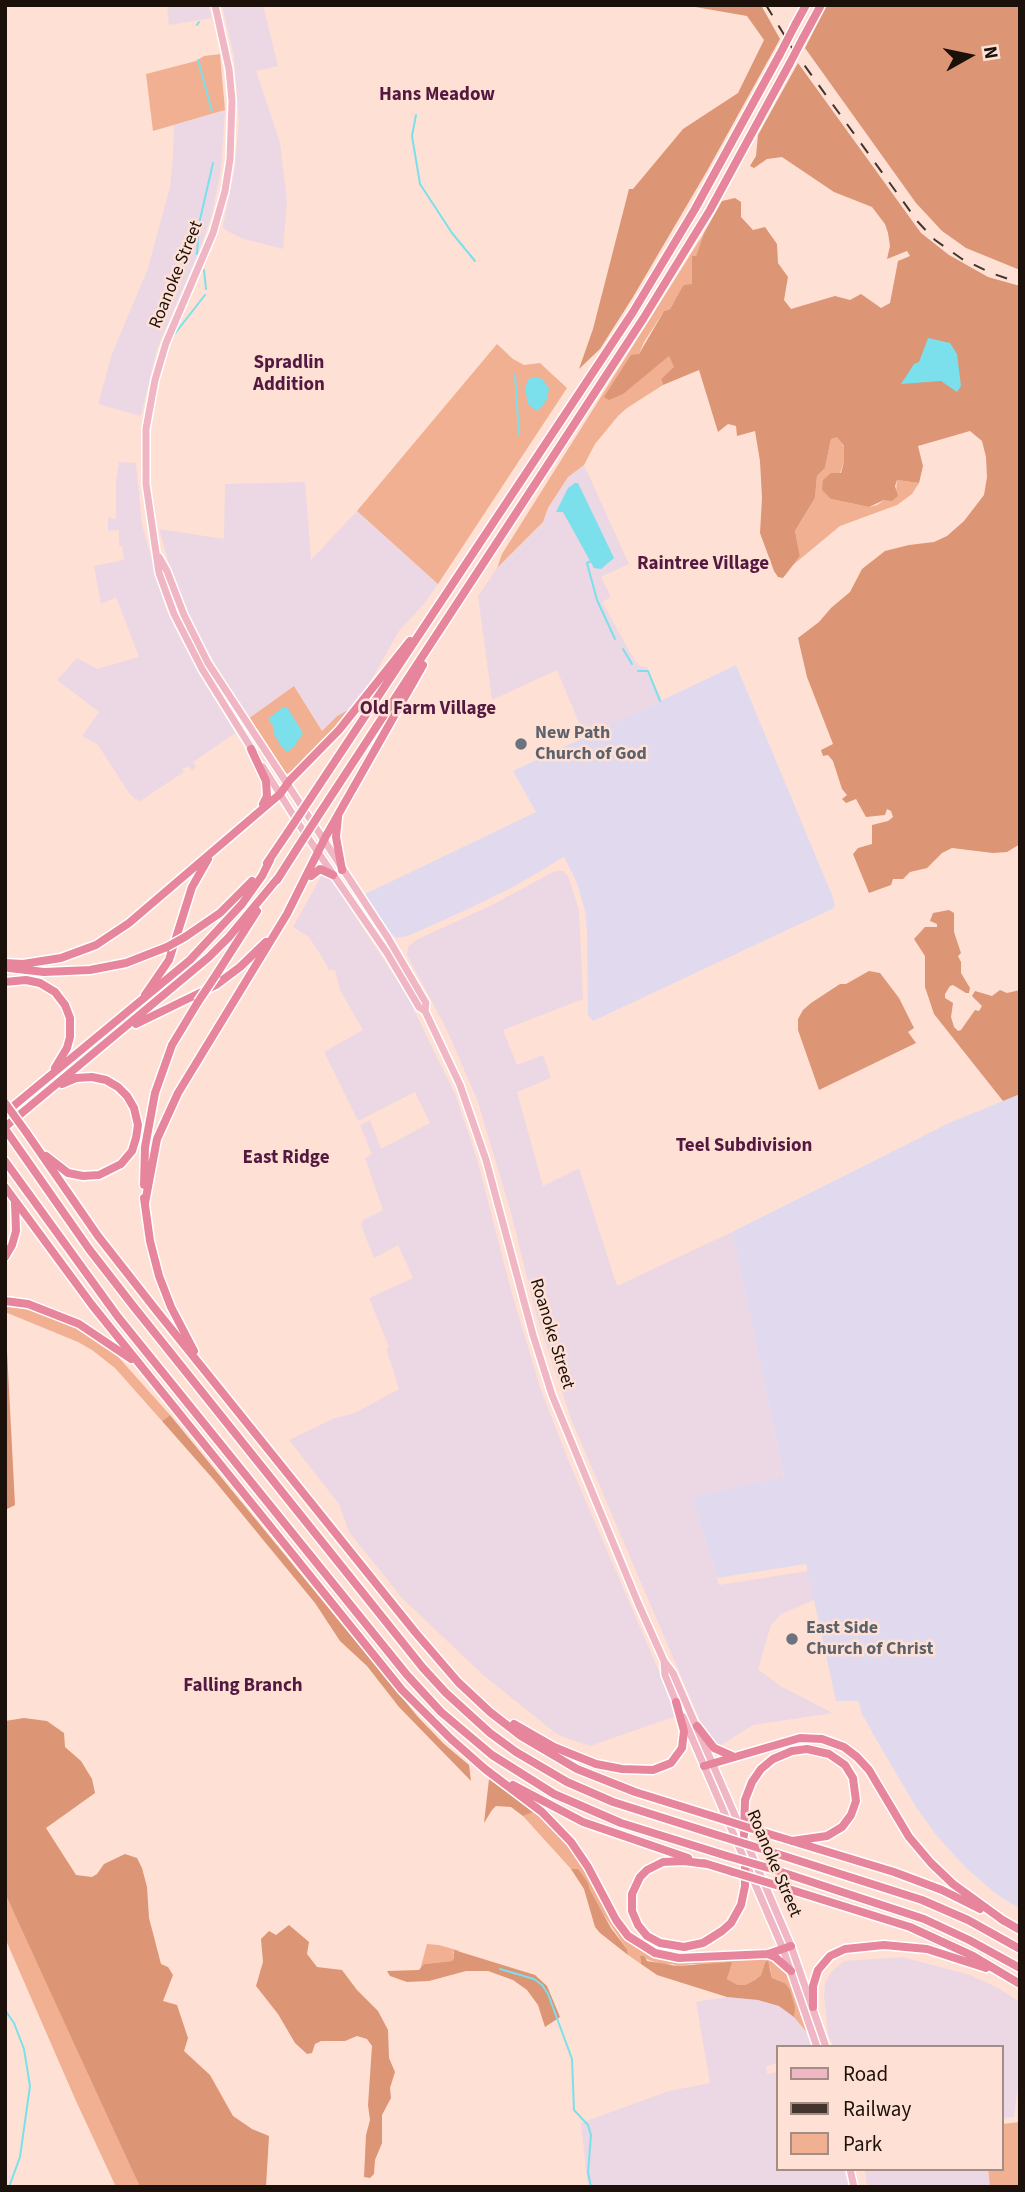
<!DOCTYPE html>
<html>
<head>
<meta charset="utf-8">
<style>
  body { margin:0 }
  #map { position:relative; width:1025px; height:2192px; overflow:hidden; background:#fee1d4; font-family:"Source Sans 3",sans-serif }
  canvas { display:block }
  .frame { position:absolute; inset:0; border:7px solid #1c100b; pointer-events:none }
  .legend { position:absolute; left:776px; top:2045px; width:228px; height:126px; box-sizing:border-box; background:#fee1d4; border:2px solid #a48d84; margin:0; padding:9px 12px; list-style:none; font-size:21px; color:#1c100b }
  .legend li { display:flex; align-items:center; gap:14px; height:35px }
  .legend b { width:35px; border:2px solid #a48d84 }
  .north { position:absolute; left:934px; top:21px; width:70px; height:70px; -webkit-text-stroke:5px #fee1d4; paint-order:stroke; rotate:81deg; font-size:19px; font-weight:700; line-height:28px; text-align:center; color:#1c100b }
  .north::after { content:''; display:block; margin:auto; width:24px; height:32px; background:#1c100b; clip-path:polygon(50% 0,100% 100%,50% 72%,0 100%) }
</style>
</head>
<body>
<div id="map">
<canvas width="1025" height="2192"></canvas>
<div class="frame"></div>
<ul class="legend">
<li><b style="height:9px;background:#f1b6c4"></b>Road</li>
<li><b style="height:9px;background:#43342e"></b>Railway</li>
<li><b style="height:19px;background:#f2b092"></b>Park</li>
</ul>
<div class="north">N</div>
</div>
<script>
const c = document.querySelector('canvas').getContext('2d');
c.lineJoin = 'round';
function paint(path, color) { c.fillStyle = color; c.fill(path, 'evenodd'); }
const poly = rows => new Path2D(rows.map(r => 'M' + r).join(''));
function trace(path, color, width, dash) { c.strokeStyle = color; c.lineWidth = width; c.lineCap = dash ? 'butt' : 'round'; c.setLineDash(dash || []); c.stroke(path); }
function drawText(font, color, halo, rows, align = 'center') {
  c.font = font + ' "Source Sans 3",sans-serif'; c.lineWidth = 5; c.setLineDash([]); c.textBaseline = 'middle'; c.strokeStyle = halo; c.fillStyle = color; for (const [text, x, y, turn = 0] of rows) {
    c.save(); c.translate(x, y); c.rotate((+turn || 0) * Math.PI / 180); c.textAlign = isNaN(turn) ? turn : align; if (halo) c.strokeText(text, 0, 0); c.fillText(text, 0, 0); c.restore();
  }
}
paint(poly([
  [167,5,208,5,212,18,169,25],
  [222,5,263,5,278,66,256,71,280,143,287,201,283,249,241,238,225,230,223,226,235,167,239,121,234,57],
  [225,110,221,170,212,214,200,249,157,349,141,416,98,404,112,354,148,268,170,187,173,157,174,125],
  [119,462,136,463,142,525,166,609,183,644,235,733,193,762,196,767,192,770,188,766,182,769,184,772,140,801,135,799,129,793,98,745,82,736,99,712,57,680,77,658,97,669,139,657,116,597,101,604,94,566,124,560,122,546,119,546,119,530,108,531,108,517,116,519,116,480],
  [584,465,629,564,601,577,611,597,602,602,635,661,642,667,647,667,662,700,585,737,557,670,492,700,478,596,497,568,543,522,548,508,568,477],
  [305,482,311,560,357,511,438,584,424,604,399,631,370,682,350,709,337,716,322,731,294,686,248,719,188,618,173,578,159,529,224,539,225,484],
  [555,871,563,871,568,876,579,910,583,999,503,1030,517,1065,543,1055,551,1078,517,1092,543,1186,579,1168,617,1286,732,1232,784,1478,692,1497,719,1585,808,1571,814,1600,781,1614,771,1625,758,1669,780,1686,833,1713,753,1725,718,1747,704,1730,571,1419,536,1314,511,1213,478,1102,447,1030,407,955,408,947,416,940,492,905],
  [323,873,330,878,405,992,455,1094,477,1159,512,1294,541,1390,569,1462,661,1676,676,1716,590,1746,558,1735,482,1674,403,1599,349,1532,339,1504,289,1440,335,1418,355,1413,399,1389,386,1348,389,1347,369,1298,413,1278,398,1245,374,1258,361,1225,363,1220,383,1210,365,1158,372,1154,360,1125,370,1120,381,1149,430,1123,415,1092,358,1121,324,1052,363,1030,340,990,335,970,328,970,327,965,309,937,293,927],
  [902,1957,970,1975,998,1988,1020,2002,1020,2071,1014,2117,1002,2118,1002,2047,888,2047,884,2043,884,2047,835,2047,833,2045,828,2035,824,1996,825,1984,831,1972,844,1961],
  [727,1997,758,2000,780,2006,798,2019,809,2035,812,2047,778,2047,778,2063,766,2066,767,2074,778,2072,778,2169,844,2169,849,2187,589,2187,587,2181,581,2123,669,2091,710,2083,696,2002],
  [865,2169,988,2169,990,2187,867,2187]
]), '#ecd7e4');
paint(poly([
  [736,665,832,895,835,905,832,909,593,1021,588,1015,587,931,585,911,577,883,564,857,515,886,466,910,408,936,397,938,392,935,365,894,536,812,513,771],
  [1020,1094,1020,1909,996,1894,965,1867,936,1835,916,1807,873,1734,861,1712,859,1701,836,1701,806,1564,717,1578,692,1497,784,1477,732,1232,949,1123]
]), '#e1daef');
paint(poly([
  [220,54,225,110,153,131,146,74,196,61,204,56],
  [704,233,696,256,692,256,692,284,681,289,670,309,664,311,644,342,639,354,634,384,669,355,675,367,661,379,663,385,627,408,618,416,595,444,584,465,568,477,548,508,543,522,497,568,502,554],
  [497,344,513,359,524,365,540,363,567,388,438,584,357,511],
  [837,436,844,447,844,462,831,499,869,507,877,505,896,492,897,480,919,483,912,494,897,505,840,526,793,565,800,556,795,531,815,498,817,476,825,468,831,439],
  [294,686,322,731,337,716,350,709,337,727,297,768,287,774,282,771,248,719],
  [5,1305,39,1312,75,1326,112,1350,170,1415,162,1421,115,1368,92,1350,78,1342,5,1312],
  [534,1811,562,1837,580,1861,613,1923,635,1946,649,1954,666,1960,760,1958,776,1962,787,1972,809,2035,794,2017,785,1983,772,1978,770,1967,765,1962,761,1975,755,1980,745,1985,738,1985,727,1979,729,1968,692,1964,677,1966,673,1964,664,1965,640,1957,641,1964,628,1955,627,1949,604,1915,578,1869,571,1869,523,1816],
  [5,1893,49,1984,140,2187,116,2187,76,2101,5,1938],
  [427,1944,439,1945,460,1951,453,1952,455,1956,452,1961,424,1964,420,1970],
  [1020,2122,1020,2187,990,2187,988,2169,1002,2169,1002,2124]
]), '#f2b092');
paint(poly([
  [684,5,761,5,780,39,707,171,633,297,600,349,579,369,593,329,629,189,633,189,683,129,738,93,764,40,747,16],
  [827,5,1020,5,1020,270,966,248,942,231,916,203,805,48],
  [798,63,921,233,949,255,988,277,1020,286,1020,844,1007,852,993,853,952,848,942,853,927,868,910,872,903,879,893,879,891,885,869,893,853,854,858,848,872,844,872,825,888,821,893,817,891,811,887,809,885,815,866,817,856,799,846,803,842,799,847,795,842,789,833,761,828,755,823,756,821,750,833,744,807,677,798,638,819,622,831,608,850,592,862,569,885,551,909,545,934,542,947,536,964,521,984,495,987,477,986,457,982,441,970,431,918,446,923,466,919,483,897,480,895,486,898,496,892,501,884,500,869,507,831,499,822,490,823,480,831,473,841,473,844,462,844,446,837,437,831,439,825,468,817,476,815,498,795,531,800,556,783,578,778,577,774,571,760,533,762,498,760,461,755,431,737,436,736,426,728,424,718,432,699,370,663,385,661,379,674,367,669,356,623,394,609,400,604,397,631,355,639,354,664,311,670,309,681,289,684,285,692,284,692,256,696,256,704,233,722,201,735,198,741,202,741,217,753,230,765,227,777,244,778,263,788,277,784,300,791,309,835,296,850,300,861,294,881,308,890,303,898,261,910,256,907,251,887,259,890,246,888,233,885,224,872,207,834,192,782,157,767,159,754,168,750,166,756,156,758,135],
  [949,910,954,913,954,932,961,953,958,956,961,962,961,973,970,988,969,993,966,993,953,985,950,986,945,994,945,998,953,1003,951,1017,954,1027,958,1031,961,1030,975,1010,979,1011,982,1006,972,996,975,991,992,996,1000,990,1007,993,1020,990,1020,1094,1003,1101,934,1014,925,987,925,956,914,939,925,927,937,927,937,924,930,921,933,913],
  [869,971,880,973,899,998,914,1028,908,1032,916,1043,819,1090,798,1030,798,1019,803,1010,811,1003,840,984,846,984],
  [5,1312,15,1505,5,1510],
  [170,1415,418,1717,444,1744,469,1765,471,1781,399,1707,367,1666,340,1641,315,1603,214,1480,162,1421],
  [24,1718,47,1721,64,1733,65,1747,81,1761,92,1779,95,1793,46,1828,76,1875,92,1877,97,1874,104,1864,125,1854,137,1858,142,1868,147,1887,149,1918,161,1964,168,1967,173,1975,163,2001,177,2005,188,2038,184,2051,210,2075,233,2116,252,2129,269,2136,266,2187,140,2187,5,1893,5,1721],
  [489,1779,522,1803,533,1812,523,1816,511,1807,496,1806,492,1810,484,1823],
  [571,1869,578,1869,588,1883,589,1888,611,1928,627,1949,628,1955,600,1933,595,1927,584,1889],
  [289,1925,309,1942,307,1954,317,1967,342,1970,357,1990,378,2011,388,2030,389,2058,395,2072,390,2088,391,2098,382,2115,382,2143,375,2160,374,2174,370,2178,364,2177,366,2135,370,2120,368,2105,372,2046,367,2039,357,2036,345,2041,321,2041,315,2044,312,2053,307,2054,295,2043,278,2014,256,1986,263,1962,261,1939,269,1931,276,1935],
  [454,1950,535,1975,547,1986,560,2017,545,2027,538,2005,527,1990,513,1980,488,1971,466,1971,429,1981,407,1982,390,1976,387,1971,419,1970,424,1964,452,1961,454,1958],
  [640,1956,644,1956,647,1961,677,1966,732,1962,727,1979,738,1985,745,1985,755,1980,761,1975,765,1962,768,1961,772,1978,785,1983,790,1990,795,2007,794,2017,779,2006,758,2000,727,1997,657,1975,641,1964]
]), '#dc9575');
paint(poly([
  [928,338,950,343,957,354,961,386,957,392,941,381,901,384,914,364,919,362],
  [537,377,542,379,549,388,547,399,542,407,536,411,528,404,525,389,528,379],
  [575,483,578,483,614,558,601,569,594,568,563,512,556,512,568,488],
  [283,707,287,707,303,733,294,747,287,752,281,746,273,732,273,726,268,719]
]), '#7be0ec');
trace(poly([
  [197,25,199,22],
  [198,60,212,111],
  [416,115,412,136,420,184,452,233,475,261],
  [197,254,199,224,213,163],
  [204,270,206,289],
  [173,336,205,295],
  [515,375,519,434],
  [591,561,587,563,597,600,615,639],
  [623,649,632,664],
  [638,671,648,671,660,701],
  [500,1969,534,1979,542,1985,548,1994,572,2059,574,2110,588,2125,591,2135,588,2172,591,2187],
  [5,2010,14,2023,24,2049,30,2086,20,2157,9,2187]
]), '#7be0ec', 2);
const primary = poly([
  [215,5,229,69,232,101,230,159,225,191,213,233,166,343,155,380,146,429,146,484,159,573,174,614,202,669,253,751],
  [159,557,167,571,184,615,208,663,388,938,426,1003,425,1011,460,1085,486,1160,533,1335,552,1395,638,1603,664,1661,673,1673,740,1827],
  [263,767,300,826,387,953,419,1007,425,1011],
  [664,1662,665,1675,678,1707],
  [683,1717,783,1949,817,2047],
  [746,1841,791,1946,826,2047],
  [850,2169,854,2187]
]);
const highway = poly([
  [795,25,806,5],
  [802,40,821,5],
  [251,749,266,781,267,796,263,804],
  [310,799,633,312,695,209,780,54],
  [320,813,643,319,710,210,790,63],
  [338,817,336,837,342,870],
  [267,863,288,832],
  [311,876,320,869,333,875],
  [277,880,298,847],
  [185,937,220,913,252,881],
  [5,963,23,964,61,958,96,945,129,923,280,794,290,780,339,730,410,641],
  [9,968,44,972,90,970,126,963,167,947],
  [216,975,257,911],
  [5,982,26,980,40,983,55,992,65,1005,70,1018,70,1037,67,1048,55,1068],
  [145,995,169,960,192,887,208,859],
  [136,1024,216,985,240,967,266,942],
  [5,1113,190,960,242,904,262,876,270,860],
  [5,1127,209,957,229,937,278,878],
  [5,1129,89,1249,134,1307,423,1668,446,1693,490,1733,516,1752,567,1782,613,1802,717,1835],
  [26,1132,98,1236,156,1310,415,1632,458,1682,490,1712,521,1736,577,1769,635,1792,712,1816],
  [46,1156,68,1173,83,1176,99,1175,121,1164,132,1151,136,1138,138,1125,134,1108,127,1096,118,1087,106,1080,92,1077,76,1078,62,1084],
  [5,1161,118,1317,407,1675,441,1712,492,1755,554,1794,621,1823,727,1856],
  [144,1185,145,1147,155,1093,172,1045,198,1002],
  [5,1187,92,1305,402,1690,451,1739,485,1769,542,1812,571,1842,588,1867,616,1920,628,1936,655,1953,679,1958,768,1954,791,1946],
  [144,1198,150,1241,159,1276,171,1307,194,1351],
  [145,1203,157,1139,178,1093,287,914,326,836,423,665],
  [5,1257,12,1245,16,1231,15,1203],
  [5,1301,28,1304,79,1324,131,1359],
  [514,1724,554,1747,596,1764,622,1769,653,1770,671,1763,682,1748,684,1731,676,1702],
  [697,1726,714,1748,732,1756],
  [704,1766,800,1738,822,1739,844,1747,857,1757,869,1770,909,1837,931,1863,953,1884,1004,1921],
  [513,1785,583,1822,688,1858],
  [756,1830,894,1872,942,1890,980,1909],
  [744,1835,745,1800,752,1782,761,1769,773,1759,792,1751,807,1749,829,1754,845,1765,853,1778,856,1801,851,1815,842,1827,827,1836,792,1841],
  [765,1850,922,1900,968,1920,1020,1949],
  [704,1863,733,1872],
  [707,1864,684,1861,663,1862,647,1870,640,1877,632,1894,632,1911,638,1925,647,1936,660,1943,684,1947,703,1943,722,1931,731,1923,741,1905,745,1886,745,1861],
  [772,1869,924,1919,969,1940,1020,1968],
  [779,1886,910,1927,973,1956,1020,1984],
  [1001,1919,1020,1930],
  [768,1954,775,1957,791,1971],
  [813,2007,813,1986,818,1970,830,1956,845,1949,884,1945,927,1949,986,1968]
]);
trace(primary, '#fff', 10);
trace(highway, '#fff', 11);
trace(primary, '#f1b6c4', 7);
trace(highway, '#e7859d', 8);
trace(poly([
  [766,5,794,51,918,222,935,240,962,259,991,273,1020,283]
]), '#43342e', 2, [12, 12]);
const highwayBridge = poly([
  [780,54,795,25],
  [790,63,802,40],
  [288,832,310,799],
  [298,847,320,813],
  [167,947,185,937],
  [198,1002,216,975],
  [5,1103,26,1132],
  [712,1816,756,1830],
  [717,1835,765,1850],
  [727,1856,772,1869],
  [733,1872,779,1886]
]);
trace(highwayBridge, '#fff', 11, []);
trace(highwayBridge, '#e7859d', 8);
for (const [x, y, r, color] of [
  [521,744,7,"#6b7280"],
  [792,1639,7,"#6b7280"]
]) { const dot = new Path2D(); dot.arc(x, y, r, 0, 2 * Math.PI); c.fillStyle = color; c.fill(dot); trace(dot, '#fee1d4', 2.5); }
drawText('18px', '#1c100b', '#fee1d4', [
  ["Roanoke Street",177,275,-68],
  ["Roanoke Street",551,1334,73],
  ["Roanoke Street",773,1864,67]
]);
drawText('bold 18px', '#5b616d', '#fee1d4', [
  ["New Path",535,734],
  ["Church of God",535,755],
  ["East Side",806,1629],
  ["Church of Christ",806,1650]
], 'left');
drawText('bold 19px', '#531941', '#fee1d4', [
  ["Hans Meadow",437,96],
  ["Spradlin",289,364],
  ["Addition",289,386],
  ["Raintree Village",703,565],
  ["Old Farm Village",428,710],
  ["Teel Subdivision",744,1147],
  ["East Ridge",286,1159],
  ["Falling Branch",243,1687]
]);
</script>
</body>
</html>
